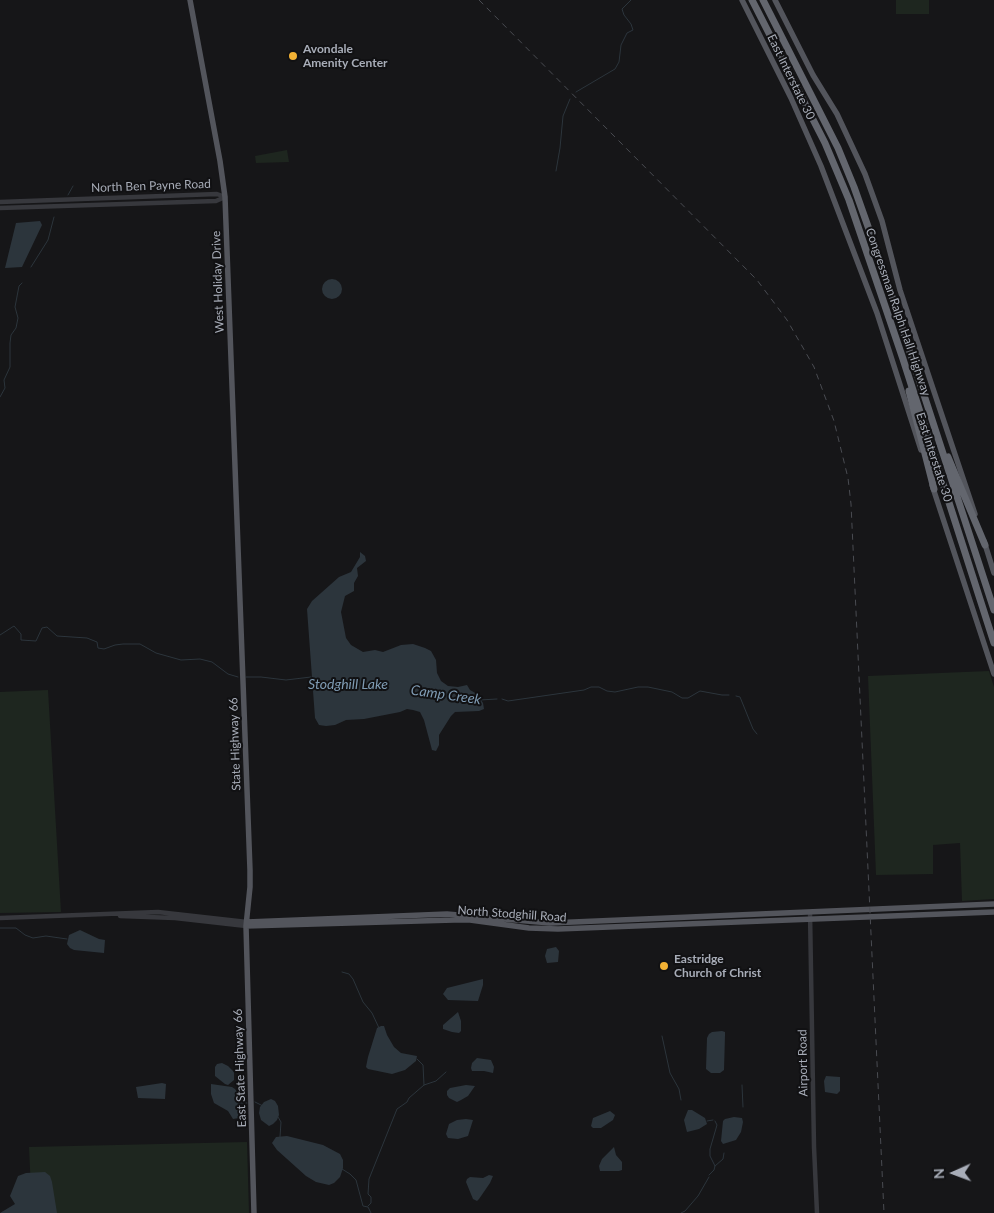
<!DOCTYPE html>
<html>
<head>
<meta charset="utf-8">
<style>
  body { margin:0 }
  #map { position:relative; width:994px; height:1213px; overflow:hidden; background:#161618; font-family:Lato,sans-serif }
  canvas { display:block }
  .north { position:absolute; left:929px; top:1148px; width:50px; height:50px; -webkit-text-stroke:4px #111113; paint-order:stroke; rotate:268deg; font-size:14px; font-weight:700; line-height:20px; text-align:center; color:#a8adb8 }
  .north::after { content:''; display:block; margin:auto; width:18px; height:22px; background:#a8adb8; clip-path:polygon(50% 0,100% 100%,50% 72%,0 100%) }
</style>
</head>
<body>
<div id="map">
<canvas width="994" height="1213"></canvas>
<div class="north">N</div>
</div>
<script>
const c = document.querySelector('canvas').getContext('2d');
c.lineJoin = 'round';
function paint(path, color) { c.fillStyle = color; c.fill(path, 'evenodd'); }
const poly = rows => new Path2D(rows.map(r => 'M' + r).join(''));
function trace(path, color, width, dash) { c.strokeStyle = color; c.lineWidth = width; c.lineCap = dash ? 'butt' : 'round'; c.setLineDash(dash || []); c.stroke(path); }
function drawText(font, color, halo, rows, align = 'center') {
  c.font = font + ' Lato,sans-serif'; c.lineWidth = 4; c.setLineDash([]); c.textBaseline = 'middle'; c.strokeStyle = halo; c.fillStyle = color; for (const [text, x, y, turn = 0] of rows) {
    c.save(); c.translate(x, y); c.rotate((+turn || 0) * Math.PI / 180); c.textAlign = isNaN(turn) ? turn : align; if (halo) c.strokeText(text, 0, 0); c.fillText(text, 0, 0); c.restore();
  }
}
paint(poly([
  [896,0,929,0,929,14,896,14],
  [287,150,289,162,256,163,255,156],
  [989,671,994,687,994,899,962,901,960,843,933,845,933,874,876,875,868,676],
  [48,690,61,912,0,913,0,692],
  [247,1142,249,1213,32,1213,29,1147]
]), '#1e261f');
paint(poly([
  [40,221,42,225,22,267,5,268,16,223],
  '322 289a10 10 0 1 1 20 0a10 10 0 1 1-20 0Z',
  [360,552,365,556,366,561,357,568,358,576,354,583,354,591,345,596,341,612,346,638,351,645,363,652,375,650,383,652,401,645,413,644,425,648,431,651,436,660,437,673,441,681,448,686,458,687,467,685,470,690,477,694,483,703,484,709,479,711,455,712,451,716,439,735,439,745,436,751,432,750,424,720,420,712,413,710,407,709,400,712,364,719,346,720,335,725,326,726,319,725,315,718,307,609,312,601,339,577,351,572,360,557],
  [80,930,99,939,105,940,104,953,74,950,70,948,67,944,69,935],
  [556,947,559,951,558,962,547,963,545,956,547,949],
  [483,979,483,985,478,1001,448,1000,443,994,447,988],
  [458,1012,461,1021,461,1031,459,1033,452,1032,443,1029,443,1025],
  [381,1026,384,1026,387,1035,394,1047,401,1053,417,1056,416,1061,405,1070,392,1074,368,1069,366,1067,368,1057,377,1028],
  [722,1031,725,1032,725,1035,724,1070,720,1073,711,1073,706,1069,707,1038,709,1034,712,1032],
  [477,1058,491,1060,494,1067,493,1073,484,1071,472,1071,471,1068,472,1063],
  [222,1063,228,1066,234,1072,234,1080,228,1085,225,1084,215,1076,215,1067,217,1064],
  [826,1076,840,1077,840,1091,837,1094,825,1092,824,1081],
  [162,1083,166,1084,165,1099,138,1098,136,1087],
  [211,1084,232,1087,235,1089,237,1092,239,1118,233,1119,228,1111,214,1103,211,1094],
  [466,1085,475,1086,468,1096,461,1100,457,1102,449,1098,447,1095,447,1091,450,1088],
  [271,1099,275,1101,278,1106,279,1115,277,1120,273,1124,269,1126,261,1120,259,1113,260,1107,264,1102],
  [688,1110,692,1110,705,1118,707,1124,699,1129,687,1132,684,1120],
  [610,1111,615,1115,613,1120,601,1128,593,1128,591,1126,593,1118],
  [734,1117,742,1118,743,1122,741,1132,736,1140,723,1144,721,1141,723,1121,725,1119],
  [466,1119,473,1120,468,1136,458,1139,448,1138,446,1134,449,1124,457,1120],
  [287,1136,323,1145,340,1154,343,1160,343,1168,340,1177,334,1183,329,1185,316,1182,306,1176,277,1150,272,1143,276,1137],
  [614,1147,616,1155,622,1162,622,1170,619,1171,600,1171,599,1166,602,1159],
  [45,1172,50,1176,52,1182,57,1213,0,1213,15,1204,10,1196,18,1176,26,1173],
  [489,1175,493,1176,490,1183,479,1199,477,1201,473,1199,466,1182,467,1179,470,1177,483,1178]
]), '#2c353c');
trace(poly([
  [576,92,615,69,619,62,621,45,627,33,633,30,631,24,624,15,622,9,631,0],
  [556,171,560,148,563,116,570,99],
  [68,195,73,186],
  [31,267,48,240,54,217],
  [0,397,5,388,4,380,10,367,10,343,11,335,16,328,18,318,15,307,19,286,22,283],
  [0,635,14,626,21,634,21,640,36,641,42,628,47,627,57,636,87,638,97,642,98,648,104,649,115,645,123,644,140,644,156,653,181,660,200,659,212,662,228,674,238,677],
  [246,677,261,677,286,680,311,677],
  [736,696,740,697,753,729,757,734],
  [502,699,508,701,584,690,591,687,599,687,607,691,615,692,638,687,648,687,672,692,682,698,688,698,700,691,722,695,729,695],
  [480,700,497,699],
  [0,928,16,928,25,935,33,938,46,936,67,939],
  [342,972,349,974,353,979,363,1002,372,1013,379,1028],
  [662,1036,670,1073,679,1089,681,1100],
  [417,1059,423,1065,424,1085],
  [742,1085,743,1107],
  [255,1102,263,1106],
  [237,1103,247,1103],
  [278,1117,281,1122,280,1137],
  [707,1121,713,1120],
  [715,1166,723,1159,724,1153],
  [342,1169,350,1174,356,1180,363,1206,368,1207,371,1213],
  [709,1175,714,1170,715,1166,710,1156,710,1149,717,1125,715,1121],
  [368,1206,371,1203,371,1197,368,1194,369,1179,397,1109,407,1102,409,1098,424,1085,436,1081,446,1072],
  [681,1213,685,1211,698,1196,709,1177]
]), '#2c353c', 1);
trace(poly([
  [0,202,217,194,225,197],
  [0,208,216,201,225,197],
  [810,912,814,1147,817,1213],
  [120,916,175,918,246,926],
  [0,918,158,912,247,922]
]), '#37383d', 4.5);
trace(poly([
  [190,0,220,161,225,197,250,870,250,887,246,926,254,1213],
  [742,0,791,98,821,166,877,313,921,450],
  [775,0,813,75,837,114,865,174,882,221,900,290,975,514],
  [932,485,994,674],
  [984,541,994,573],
  [247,922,447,914,550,923,994,904],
  [246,926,454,920,470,920,529,928,558,929,994,912]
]), '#53555c', 5.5);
trace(poly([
  [752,0,825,143,849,200,903,359,994,643],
  [763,0,838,148,854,187,882,266,994,610],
  [909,391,934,489],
  [948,457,985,545]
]), '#63666e', 7);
trace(poly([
  [479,0,757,280,787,320,802,346,814,367,834,421,848,478,851,504,884,1213]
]), '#4a4c52', 1, [6, 5]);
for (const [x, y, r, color] of [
  [293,56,5,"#f2b134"],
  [664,966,5,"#f2b134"]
]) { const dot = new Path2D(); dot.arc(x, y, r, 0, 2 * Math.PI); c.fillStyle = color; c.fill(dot); trace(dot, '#111113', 2); }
drawText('bold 12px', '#a8adb8', '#111113', [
  ["Avondale",303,49],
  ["Amenity Center",303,63],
  ["Eastridge",674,959],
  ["Church of Christ",674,973]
], 'left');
drawText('12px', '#a8adb8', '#111113', [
  ["East Interstate 30",791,77,64],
  ["North Ben Payne Road",151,186,-2],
  ["West Holiday Drive",218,282,-92],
  ["Congressman Ralph Hall Highway",898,312,71],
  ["East Interstate 30",934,457,72],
  ["State Highway 66",235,744,-92],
  ["North Stodghill Road",512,914,4],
  ["Airport Road",803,1063,-91],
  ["East State Highway 66",240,1068,-92]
]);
drawText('italic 14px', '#7f9bb3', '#111113', [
  ["Stodghill Lake",348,684],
  ["Camp Creek",446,695,8]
]);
</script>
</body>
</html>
